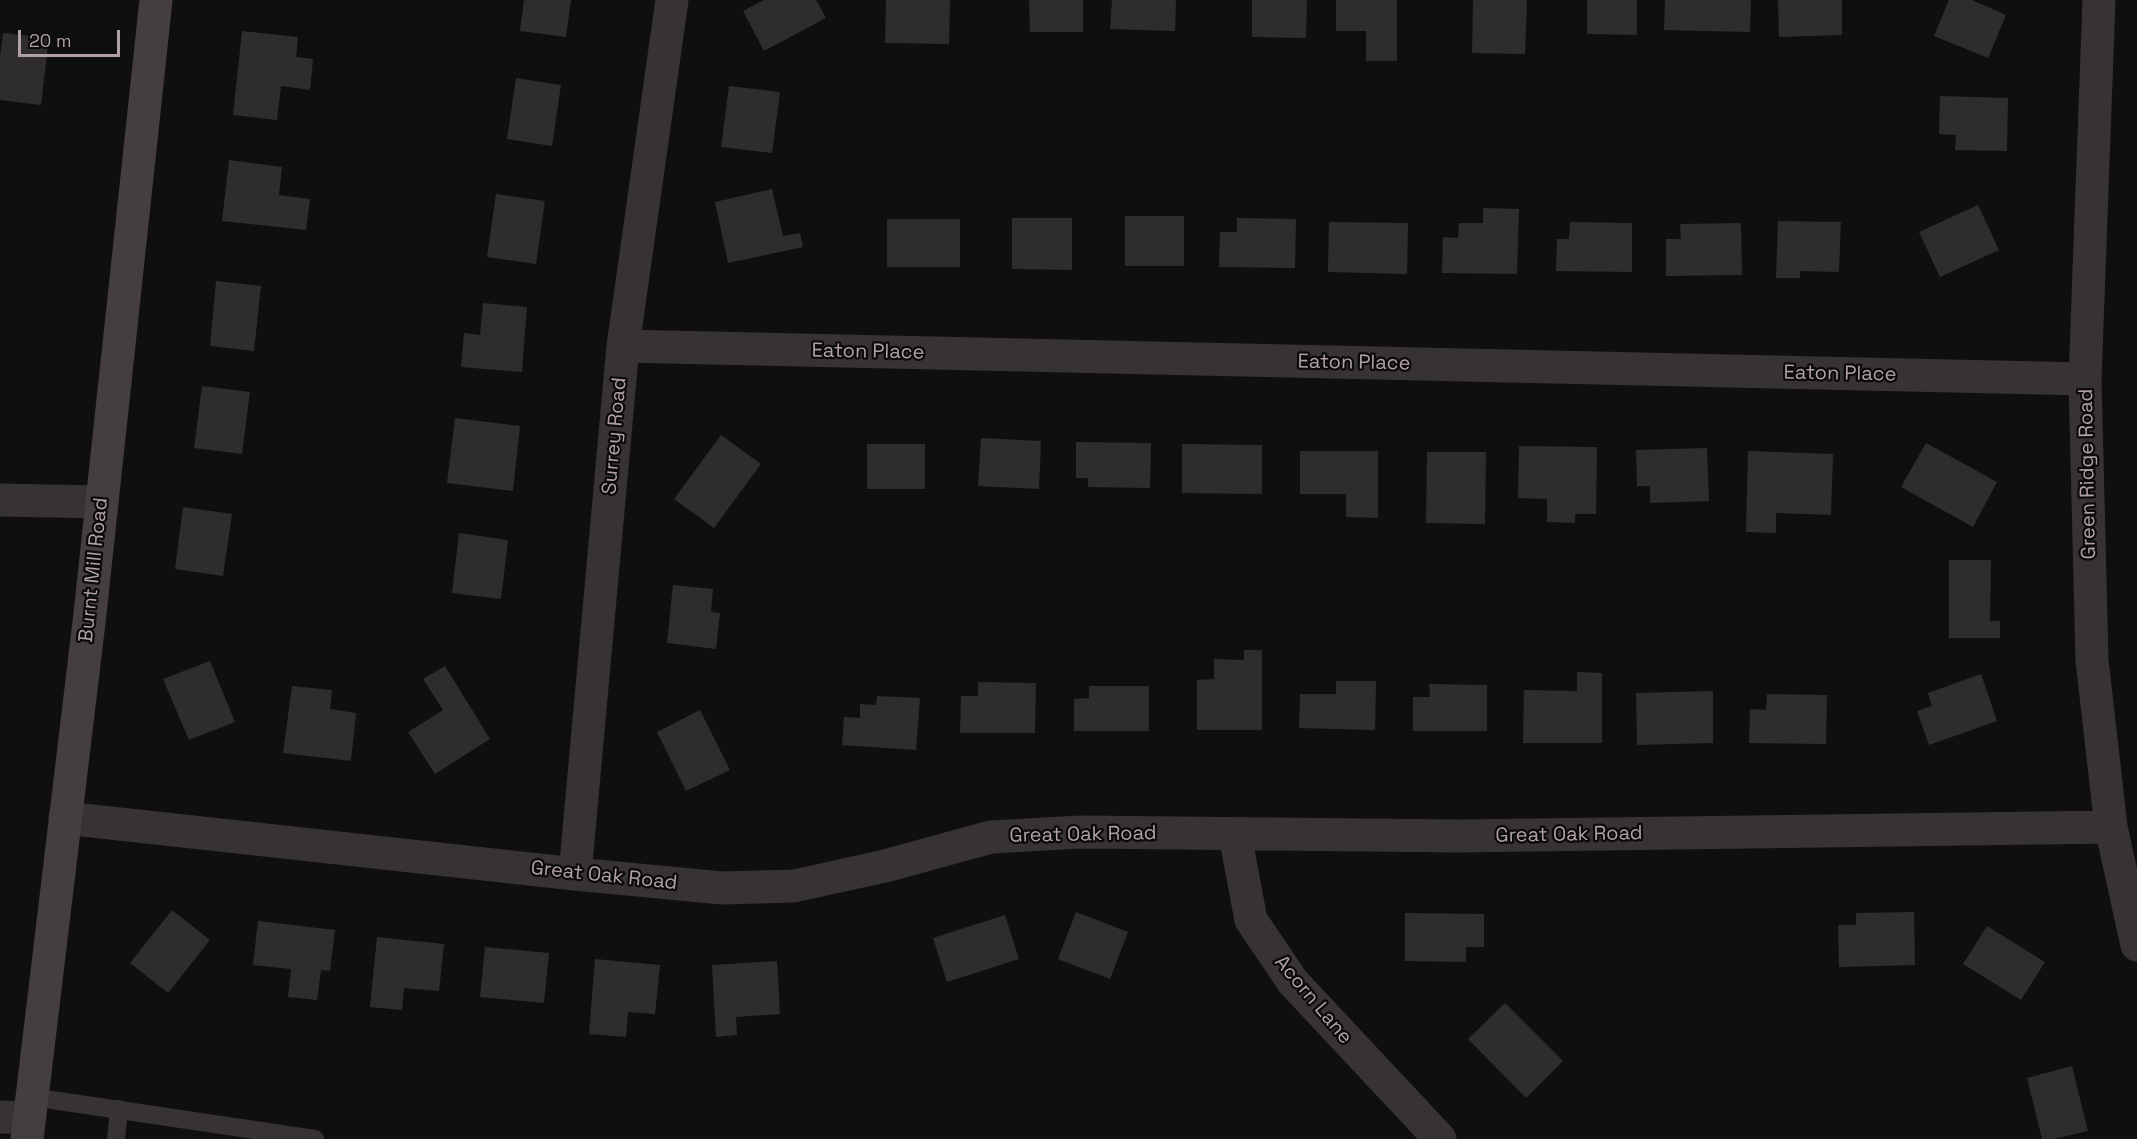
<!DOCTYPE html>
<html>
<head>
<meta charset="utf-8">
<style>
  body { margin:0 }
  #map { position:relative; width:2137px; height:1139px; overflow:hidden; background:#100f0f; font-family:"Space Grotesk",sans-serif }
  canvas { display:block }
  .scale { position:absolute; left:18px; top:30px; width:102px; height:27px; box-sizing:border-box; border:3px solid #b1a0a9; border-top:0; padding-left:8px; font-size:18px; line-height:21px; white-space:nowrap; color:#b1a0a9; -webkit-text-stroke:4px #0b0a0a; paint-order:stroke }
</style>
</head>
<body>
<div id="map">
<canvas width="2137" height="1139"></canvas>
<div class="scale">20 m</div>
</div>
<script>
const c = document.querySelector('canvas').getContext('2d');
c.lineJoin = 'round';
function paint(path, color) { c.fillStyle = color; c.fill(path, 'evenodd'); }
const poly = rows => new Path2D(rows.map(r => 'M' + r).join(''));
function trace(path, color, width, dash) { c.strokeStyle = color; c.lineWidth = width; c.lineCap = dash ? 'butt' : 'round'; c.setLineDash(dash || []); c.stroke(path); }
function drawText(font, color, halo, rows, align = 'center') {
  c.font = font + ' "Space Grotesk",sans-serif'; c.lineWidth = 4.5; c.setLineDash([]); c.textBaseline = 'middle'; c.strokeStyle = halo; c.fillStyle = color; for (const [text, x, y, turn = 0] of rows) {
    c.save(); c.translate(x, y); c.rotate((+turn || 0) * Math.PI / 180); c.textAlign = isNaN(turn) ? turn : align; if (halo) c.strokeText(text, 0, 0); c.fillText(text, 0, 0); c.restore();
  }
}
paint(poly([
  [524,0,571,0,566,37,520,31],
  [764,0,816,0,826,18,764,51,743,11],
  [886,0,950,0,949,44,885,43],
  [1029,0,1083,0,1083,32,1030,32],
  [1112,0,1176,0,1175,31,1110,29],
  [1252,0,1307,0,1306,38,1252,37],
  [1336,0,1397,0,1397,61,1366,61,1366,31,1336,31],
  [1473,0,1527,0,1525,54,1472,53],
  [1587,0,1637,0,1637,35,1587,34],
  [1665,0,1751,0,1750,32,1664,30],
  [1778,0,1842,0,1842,35,1779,37],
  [1949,0,1972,0,2006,15,1988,58,1934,36],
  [242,31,298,37,296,57,313,59,310,90,281,86,277,120,233,115],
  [3,33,49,38,41,105,0,100,0,58],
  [516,78,561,85,552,146,507,139],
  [729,86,780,92,772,153,721,147],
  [1940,96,2008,98,2007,151,1955,150,1956,135,1939,134],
  [229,160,282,167,279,195,310,199,306,230,222,221],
  [772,189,783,236,800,233,803,247,728,263,715,202],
  [496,194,545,201,536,264,487,257],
  [1978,205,1999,250,1940,277,1919,232],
  [1483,208,1519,209,1517,274,1442,273,1443,237,1458,238,1459,223,1483,223],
  [1125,216,1184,216,1184,266,1125,266],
  [1012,218,1072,218,1072,270,1012,269],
  [1237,218,1296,219,1295,268,1219,267,1220,232,1237,232],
  [887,219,960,219,960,267,887,267],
  [1778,221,1841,222,1839,272,1800,271,1800,278,1776,278],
  [1329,222,1408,223,1407,274,1328,272],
  [1570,222,1632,223,1632,272,1556,271,1557,239,1569,239],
  [1741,223,1742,275,1666,276,1666,239,1681,239,1680,224],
  [216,281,261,286,254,351,210,346],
  [483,303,527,307,522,372,461,367,464,333,480,335],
  [202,386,250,392,242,454,194,448],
  [455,418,520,426,513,491,447,483],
  [721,435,761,464,714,528,674,499],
  [981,438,1041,441,1039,489,978,486],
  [1076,442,1151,443,1150,488,1088,487,1088,478,1076,478],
  [1926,443,1997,482,1973,527,1901,487],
  [867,444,925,444,925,489,867,489],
  [1182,444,1262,445,1262,494,1182,493],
  [1519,446,1597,447,1596,514,1575,514,1575,523,1547,522,1547,499,1518,498],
  [1707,448,1709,501,1650,503,1650,486,1637,486,1636,450],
  [1300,451,1378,451,1378,518,1346,517,1346,494,1300,494],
  [1748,451,1833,454,1831,515,1776,513,1776,533,1746,532],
  [1427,452,1486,452,1485,524,1426,523],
  [183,507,232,514,223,576,175,569],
  [459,533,508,540,501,599,452,593],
  [1949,560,1991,560,1990,621,2000,621,2000,638,1949,638],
  [673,585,713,589,711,612,720,613,716,649,667,643],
  [1244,650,1262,650,1262,730,1197,730,1197,680,1214,679,1214,659,1244,660],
  [210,661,235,722,189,740,163,679],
  [445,666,490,739,435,774,408,732,443,710,423,679],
  [1577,672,1602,673,1602,743,1523,743,1524,690,1577,691],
  [1981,674,1997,721,1929,745,1917,711,1932,706,1928,693],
  [1336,681,1376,681,1375,730,1299,728,1300,694,1336,694],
  [978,682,1036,683,1035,733,960,733,961,696,978,696],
  [1429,684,1487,685,1487,731,1413,731,1413,697,1430,697],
  [292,686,332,690,330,709,356,713,351,761,283,753],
  [1089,686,1149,686,1149,731,1074,731,1074,699,1089,698],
  [1713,691,1713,743,1637,745,1636,693],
  [1767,694,1827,695,1826,744,1749,743,1750,709,1766,710],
  [877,696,920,698,916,750,842,745,844,717,860,718,860,704,876,705],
  [700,710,730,770,686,791,657,732],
  [172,910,210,940,168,993,130,963],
  [1076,912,1128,932,1110,979,1058,959],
  [1914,912,1915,965,1839,967,1838,925,1856,925,1856,913],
  [1405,913,1484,914,1484,947,1466,947,1466,962,1405,961],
  [1005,915,1019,959,947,982,933,938],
  [258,921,335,930,330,971,321,970,317,1000,288,997,291,969,253,965],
  [1987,926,2045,962,2021,1000,1963,964],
  [377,937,444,944,439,991,404,988,402,1010,370,1007],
  [485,947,549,953,544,1003,480,997],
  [595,959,660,965,655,1014,628,1012,626,1037,589,1034],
  [777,961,780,1014,736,1017,737,1035,716,1037,712,965],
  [1505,1003,1563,1061,1526,1098,1468,1039],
  [2072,1066,2088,1131,2054,1139,2042,1139,2027,1078]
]), '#2f2c2e');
trace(poly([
  [32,1097,315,1139],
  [116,1139,119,1109]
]), '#373234', 18);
trace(poly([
  [2099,0,2085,379,2092,660,2111,827,2137,945],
  [623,346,2085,379],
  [0,500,102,502],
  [65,818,575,874,722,888,794,886,885,866,991,837,1081,832,1460,836,2111,827],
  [1235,835,1251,920,1293,982,1440,1139],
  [575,874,623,346,672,0],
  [0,1117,29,1118]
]), '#373234', 33);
trace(poly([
  [27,1139,90,614,156,0]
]), '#453e41', 33);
drawText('20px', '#b1a0a9', '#0b0a0a', [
  ["Eaton Place",868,352,1],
  ["Eaton Place",1354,363,1],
  ["Eaton Place",1840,374,1],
  ["Surrey Road",615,436,-85],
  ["Green Ridge Road",2088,474,-91],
  ["Burnt Mill Road",94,570,-84],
  ["Great Oak Road",1083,835,-1],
  ["Great Oak Road",1569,835,-1],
  ["Great Oak Road",604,876,6],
  ["Acorn Lane",1313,1000,50]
]);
</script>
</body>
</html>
